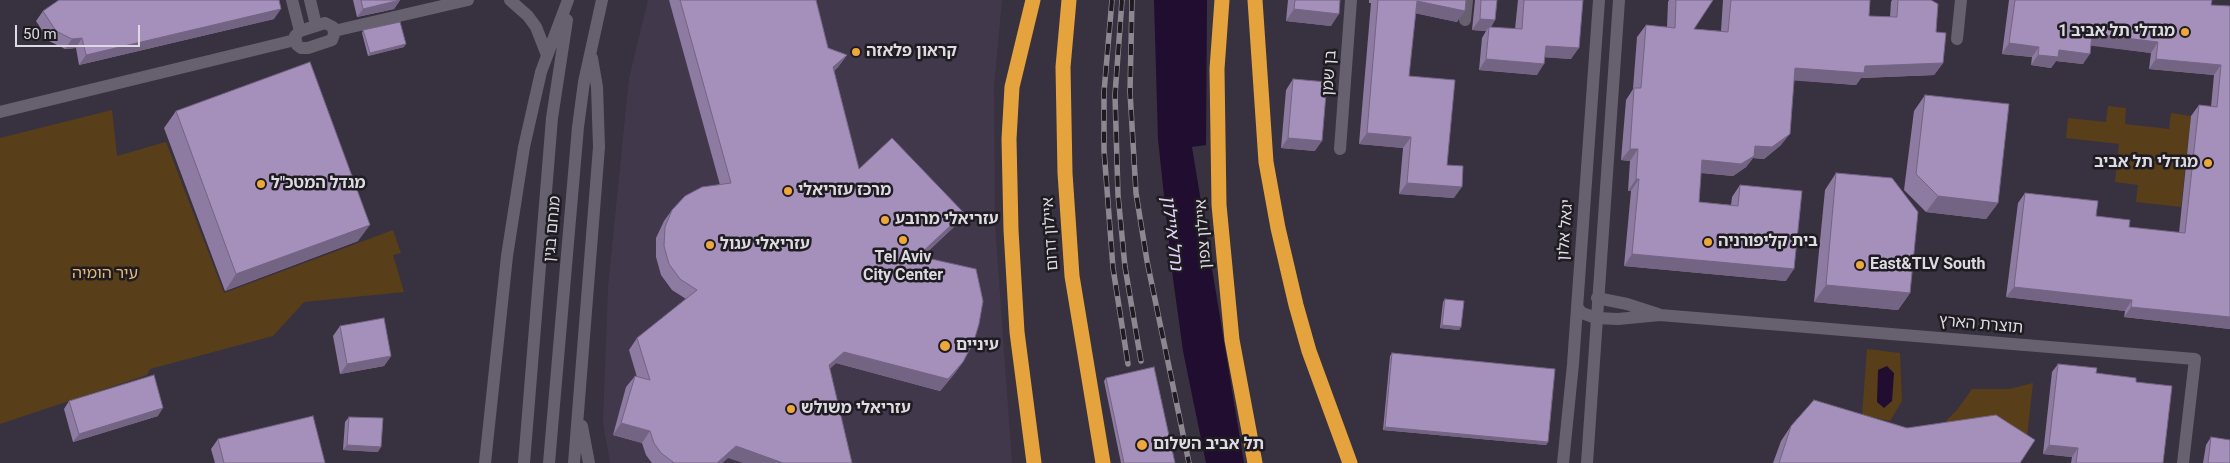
<!DOCTYPE html>
<html>
<head>
<meta charset="utf-8">
<style>
  body { margin:0 }
  #map { position:relative; width:2230px; height:463px; overflow:hidden; background:#38313f; font-family:Roboto,sans-serif }
  canvas { display:block }
  .scale { position:absolute; left:15px; top:25px; width:125px; height:22px; box-sizing:border-box; border:2px solid #dedae2; border-top:0; padding-left:6px; font-size:15px; line-height:18px; white-space:nowrap; color:#dedae2; -webkit-text-stroke:4px #1e1b21; paint-order:stroke }
</style>
</head>
<body>
<div id="map">
<canvas width="2230" height="463"></canvas>
<div class="scale">50 m</div>
</div>
<script>
const c = document.querySelector('canvas').getContext('2d');
c.lineJoin = 'round';
function paint(path, color) { c.fillStyle = color; c.fill(path, 'evenodd'); }
const poly = rows => new Path2D(rows.map(r => 'M' + r).join(''));
function trace(path, color, width, dash) { c.strokeStyle = color; c.lineWidth = width; c.lineCap = dash ? 'butt' : 'round'; c.setLineDash(dash || []); c.stroke(path); }
function drawText(font, color, halo, rows, align = 'center') {
  c.font = font + ' Roboto,"Noto Sans Hebrew",sans-serif'; c.lineWidth = 5; c.setLineDash([]); c.textBaseline = 'middle'; c.strokeStyle = halo; c.fillStyle = color; for (const [text, x, y, turn = 0] of rows) {
    c.save(); c.translate(x, y); c.rotate((+turn || 0) * Math.PI / 180); c.textAlign = isNaN(turn) ? turn : align; if (halo) c.strokeText(text, 0, 0); c.fillText(text, 0, 0); c.restore();
  }
}
paint(poly([
  [648,0,1002,0,994,86,995,224,1012,463,610,463,603,423,608,287,629,78]
]), '#42384c');
paint(poly([
  [2108,106,2126,108,2125,124,2169,129,2171,113,2191,116,2181,207,2136,202,2138,185,2115,182,2119,144,2066,138,2068,118,2106,122],
  [112,110,117,156,166,142,224,293,393,230,401,253,393,255,404,292,304,302,273,336,150,369,147,375,0,424,0,138],
  [1867,349,1900,353,1902,401,1890,421,1862,415],
  [2033,383,2025,454,1933,434,1957,410,1972,389,2009,389]
]), '#593f19');
paint(poly([
  [1154,0,1207,0,1206,145,1192,147,1244,463,1206,463,1183,351,1172,271,1158,139],
  [1887,366,1894,373,1892,401,1884,408,1877,402,1878,370]
]), '#200d30');
trace(poly([
  [292,0,300,31],
  [310,0,316,25],
  [510,0,528,16,536,27,547,55],
  [1465,20,1467,0],
  [325,23,333,27,334,34,332,40,308,48,301,48,297,45,295,36,300,31,325,23],
  [334,31,468,0],
  [1957,39,1961,0],
  [0,112,295,40],
  [1340,149,1351,0],
  [1597,298,1627,304,1658,314],
  [1577,307,1582,313,1596,318,1618,319,1660,315,2195,359,2183,463]
]), '#67606f', 12);
trace(poly([
  [582,426,589,463],
  [485,463,507,256,524,147,541,72,568,0],
  [524,463,552,118,567,20],
  [549,463,578,127,584,82,602,0],
  [574,463,599,147,597,87,592,58],
  [1563,463,1573,364,1599,0],
  [1587,463,1619,0]
]), '#67606f', 12);
trace(poly([
  [1033,0,1012,87,1009,139,1011,230,1017,332,1034,463],
  [1069,0,1063,67,1065,173,1072,276,1103,463],
  [1222,0,1217,69,1219,205,1232,340,1255,463],
  [1255,0,1266,162,1278,228,1296,305,1309,351,1350,463]
]), '#e4a33d', 15);
const rail = poly([
  [1112,0,1104,92,1104,150,1113,268,1128,364],
  [1122,0,1115,95,1118,195,1125,267,1141,361],
  [1132,0,1130,92,1136,193,1147,261,1189,463]
]);
trace(rail, '#8d8792', 5.5);
trace(rail, '#1e1b21', 4, [11]);
paint(poly([
  [353,0,400,0,394,9,357,17],
  [669,0,816,0,828,48,847,55,838,67,834,71,859,169,956,225,922,257,963,362,955,373,940,391,836,363,722,463,652,463,646,455,642,443,613,435,626,387,635,376,637,377,629,350,637,338,686,299,672,290,661,275,656,257,656,238,664,221,672,210,720,185],
  [1288,0,1340,0,1331,26,1286,21],
  [1369,0,1466,0,1457,22,1415,13,1409,76,1447,165,1454,198,1399,194,1403,148,1359,144,1371,3,1369,3],
  [1475,0,1497,0,1495,20,1491,27,1515,29,1518,0,1583,0,1571,59,1545,57,1537,75,1479,70,1482,38,1486,31,1472,30],
  [1669,0,1713,0,1694,29,1721,31,1723,0,1870,0,1869,16,1890,17,1891,2,1892,0,1931,0,1936,32,1943,63,1934,75,1861,78,1856,85,1794,80,1781,145,1764,159,1753,158,1746,167,1733,176,1701,173,1699,202,1731,205,1732,197,1740,185,1786,281,1624,266,1631,191,1628,191,1630,161,1621,160,1626,100,1633,89,1637,37,1646,25,1667,27,1668,2],
  [2009,0,2212,0,2211,5,2230,6,2230,329,2124,317,2125,311,2006,297,2018,203,2025,193,2129,227,2179,233,2191,116,2199,105,2211,107,2214,75,2149,69,2151,53,2091,45,2083,64,2056,61,2051,68,2031,65,2032,57,2002,54],
  [43,11,274,19,79,65,76,48,65,49,49,41,36,21],
  [363,30,404,47,368,56,362,33],
  [1293,79,1315,151,1281,148,1286,90],
  [1925,95,1998,203,1986,219,1926,212,1904,190,1914,111],
  [176,111,358,241,225,291,164,128],
  [1836,173,1910,293,1898,310,1814,302,1825,190],
  [1445,299,1461,327,1459,330,1440,328,1443,302],
  [340,326,391,356,384,366,340,374,333,336],
  [1392,353,1548,442,1546,445,1383,430,1390,356],
  [2058,364,2136,382,2163,463,2071,463,2072,457,2043,454,2052,372],
  [1106,378,1175,463,1121,463,1104,381],
  [69,401,158,416,73,442,64,409],
  [349,417,378,452,343,450,345,422],
  [1791,426,2020,463,1773,463,1781,441],
  [2211,437,2230,463,2203,463,2206,445],
  [218,439,325,463,215,463,211,449]
]), '#8e7ba1');
paint(poly([
  [400,0,394,9,357,17,363,9],
  [1417,1,1465,11,1457,22,1409,12],
  [281,9,274,19,79,65,86,55],
  [1294,9,1339,14,1331,26,1286,21],
  [1480,19,1495,20,1489,29,1489,27,1486,31,1472,30],
  [2092,34,2158,42,2151,53,2085,45],
  [82,38,76,48,65,49,72,39],
  [2009,43,2039,47,2032,57,2002,54],
  [406,44,404,47,368,56,370,53],
  [1546,46,1579,48,1571,59,1538,57],
  [2059,50,2090,54,2083,64,2056,61,2051,68,2031,65,2038,55],
  [847,55,838,67,825,78,833,67],
  [1486,59,1544,64,1537,75,1479,70],
  [2156,59,2221,65,2214,75,2149,69],
  [1943,63,1934,75,1861,78,1856,85,1787,80,1795,68,1865,66],
  [1367,133,1411,137,1403,148,1359,144],
  [1790,134,1781,145,1764,159,1753,158,1746,167,1733,176,1694,172,1702,160,1755,146],
  [1288,138,1322,141,1315,151,1281,148],
  [1630,149,1638,149,1630,161,1621,160],
  [1636,179,1639,179,1631,191,1628,191],
  [1407,183,1462,187,1454,198,1399,194],
  [1938,196,1998,203,1986,219,1926,212],
  [964,213,956,225,910,267,918,256],
  [370,225,358,241,225,291,236,274],
  [1632,254,1794,269,1786,281,1624,266],
  [1826,285,1910,293,1898,310,1814,302],
  [2014,287,2132,300,2125,311,2006,297],
  [2131,307,2230,317,2230,329,2124,317],
  [1442,325,1461,327,1459,330,1440,328],
  [844,352,963,362,955,373,940,391,836,363,821,377,829,365],
  [391,356,384,366,340,374,347,364],
  [163,408,158,416,73,442,79,434],
  [621,423,650,431,642,443,613,435],
  [1385,427,1548,442,1546,445,1383,430],
  [347,445,381,447,378,452,343,450],
  [2049,445,2078,448,2072,457,2043,454],
  [736,446,783,463,743,463,728,458,722,463,717,463]
]), '#746483');
const building = poly([
  [59,0,279,0,281,9,86,55,82,38,72,39,56,31,43,11,59,0],
  [361,0,400,0,363,9,361,0],
  [680,0,816,0,828,48,847,55,833,67,859,169,892,138,964,213,918,256,976,269,983,301,979,324,974,341,963,362,948,379,844,352,829,365,852,463,783,463,736,446,717,463,675,463,673,462,661,453,654,443,650,431,621,423,635,376,650,380,637,338,697,290,680,279,669,264,664,246,665,227,672,210,685,196,702,187,731,183,680,0],
  [1295,0,1340,0,1339,14,1294,9,1295,0],
  [1378,0,1466,0,1465,11,1417,1,1409,76,1455,80,1447,165,1463,166,1462,187,1407,183,1411,137,1367,133,1378,0],
  [1481,0,1497,0,1495,20,1480,19,1481,0],
  [1524,0,1583,0,1579,48,1546,46,1544,64,1486,59,1489,27,1522,29,1524,0],
  [1676,0,1713,0,1694,29,1728,32,1731,0,1870,0,1869,16,1897,17,1898,0,1931,0,1938,4,1936,32,1946,33,1943,63,1865,66,1864,73,1795,68,1790,134,1772,147,1755,146,1754,156,1741,164,1702,160,1699,202,1738,206,1740,185,1802,191,1794,269,1632,254,1639,179,1636,179,1638,149,1630,149,1634,88,1641,88,1646,25,1675,28,1676,0],
  [2015,0,2212,0,2211,5,2230,6,2230,317,2131,307,2132,300,2014,287,2025,193,2098,201,2096,216,2130,220,2129,227,2185,233,2199,105,2217,107,2221,65,2156,59,2158,42,2092,34,2090,54,2059,50,2058,57,2038,55,2039,47,2009,43,2015,0],
  [400,22,406,44,370,53,363,30,400,22],
  [310,62,370,225,236,274,176,111,310,62],
  [1293,79,1327,82,1322,141,1288,138,1293,79],
  [1925,95,2009,104,1998,203,1938,196,1916,174,1925,95],
  [1836,173,1892,178,1918,212,1910,293,1826,285,1836,173],
  [1445,299,1464,301,1461,327,1442,325,1445,299],
  [384,318,391,356,347,364,340,326,384,318],
  [1392,353,1555,369,1548,442,1385,427,1392,353],
  [2058,364,2097,368,2096,373,2136,378,2136,382,2172,386,2163,463,2076,463,2078,448,2049,445,2058,364],
  [1154,367,1175,463,1124,463,1106,378,1154,367],
  [154,375,163,408,79,434,69,401,154,375],
  [1814,400,1907,428,1996,415,2035,440,2020,463,1779,463,1791,426,1814,400],
  [313,416,325,463,224,463,218,439,313,416],
  [349,417,383,418,381,447,347,445,349,417],
  [2211,437,2230,440,2230,463,2208,463,2211,437]
]);
paint(building, '#a58fbb');
trace(building, '#746483', 1);
for (const [x, y, r, color] of [
  [2185,32,5,"#eda83b"],
  [856,52,5,"#eda83b"],
  [2208,163,5,"#eda83b"],
  [261,184,5,"#eda83b"],
  [788,191,5,"#eda83b"],
  [885,220,5,"#eda83b"],
  [903,240,5,"#eda83b"],
  [1708,242,5,"#eda83b"],
  [710,245,5,"#eda83b"],
  [1860,265,5,"#eda83b"],
  [945,346,6,"#eda83b"],
  [791,409,5,"#eda83b"],
  [1142,445,6,"#eda83b"]
]) { const dot = new Path2D(); dot.arc(x, y, r, 0, 2 * Math.PI); c.fillStyle = color; c.fill(dot); trace(dot, '#1e1b21', 2); }
drawText('bold 16px', '#dedae2', '#1e1b21', [
  ["מגדלי תל אביב 1",2175,32,"right"],
  ["קראון פלאזה",866,52],
  ["מגדלי תל אביב",2198,163,"right"],
  ["מגדל המטכ\"ל",271,184],
  ["מרכז עזריאלי",798,191],
  ["עזריאלי מרובע",895,220],
  ["בית קליפורניה",1718,242],
  ["עזריאלי עגול",720,245],
  ["Tel Aviv",903,258,"center"],
  ["City Center",903,276,"center"],
  ["East&TLV South",1870,265],
  ["עיניים",956,346],
  ["עזריאלי משולש",801,409],
  ["תל אביב השלום",1153,445]
], 'left');
drawText('16px', '#dedae2', '#1e1b21', [
  ["בן שמן",1330,73,-86],
  ["מנחם בגין",553,229,-85],
  ["יגאל אלון",1566,230,-86],
  ["איילון דרום",1051,234,-94],
  ["איילון צפון",1204,234,-94],
  ["תוצרת הארץ",1981,325,5]
]);
drawText('16px', '#e7b878', '#1e1b21', [
  ["עיר הומיה",105,274]
]);
drawText('italic 18px', '#e6d2fb', '#1e1b21', [
  ["נחל איילון",1171,233,83]
]);
</script>
</body>
</html>
